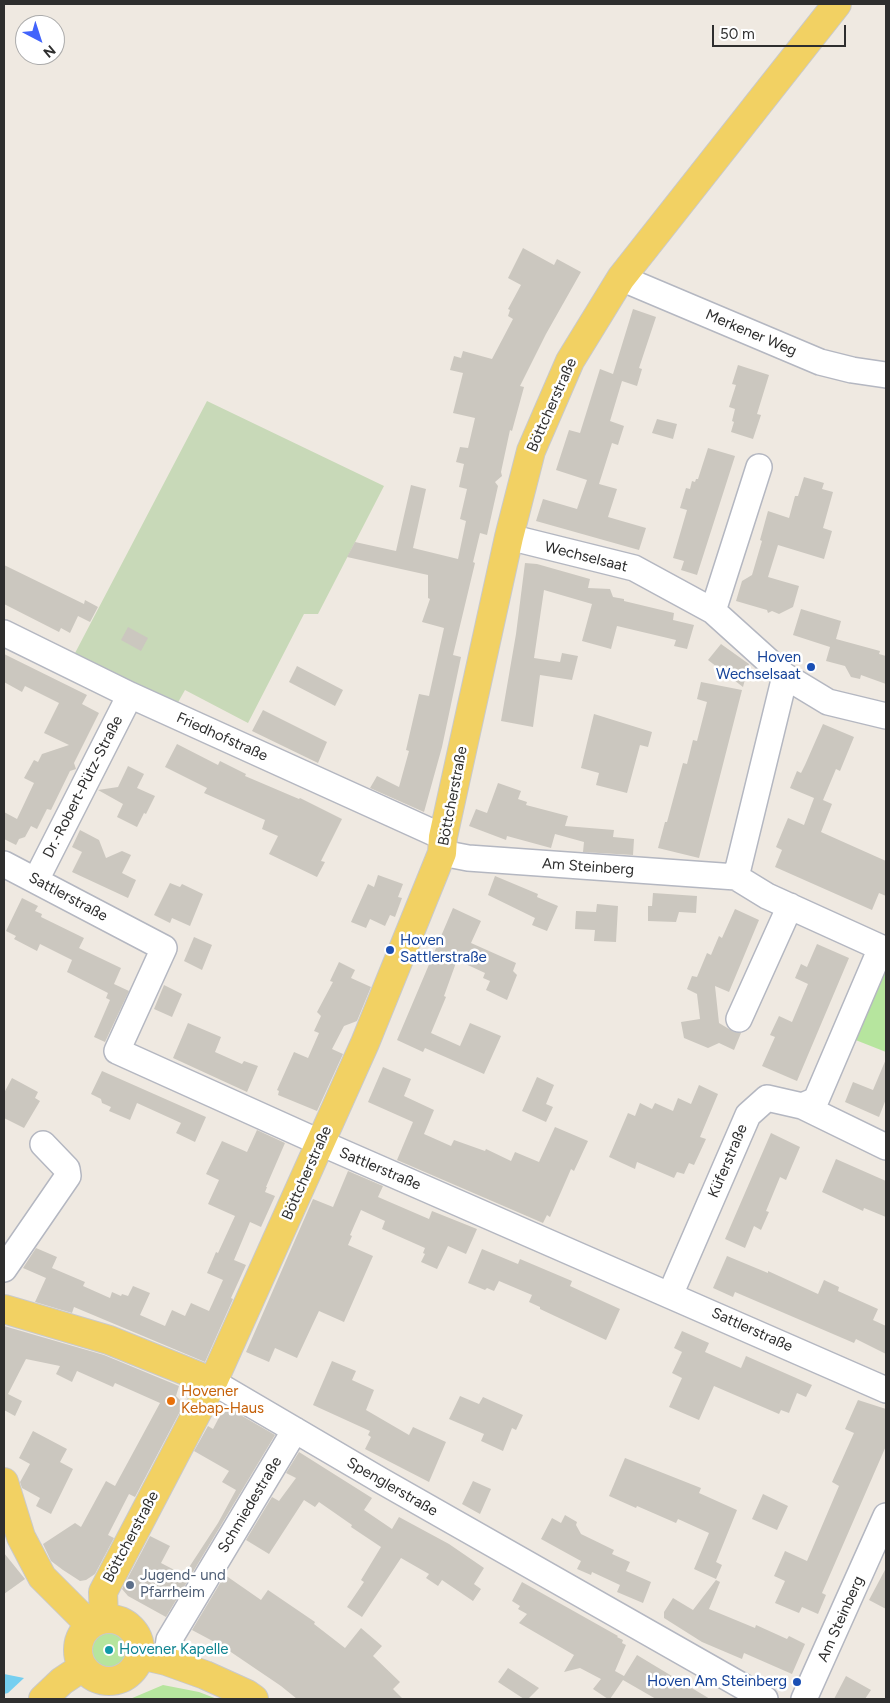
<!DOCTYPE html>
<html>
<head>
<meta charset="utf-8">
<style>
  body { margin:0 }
  #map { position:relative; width:890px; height:1703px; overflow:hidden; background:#efe9e1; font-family:Figtree,sans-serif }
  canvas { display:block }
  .frame { position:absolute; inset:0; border:5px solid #2e2e2e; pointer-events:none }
  .north { position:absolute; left:15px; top:15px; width:50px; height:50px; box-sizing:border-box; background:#fff; border:1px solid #ababab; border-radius:50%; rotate:140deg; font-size:14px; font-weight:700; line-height:20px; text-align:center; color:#2e2e2e }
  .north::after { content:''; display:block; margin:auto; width:18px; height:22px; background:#4264fb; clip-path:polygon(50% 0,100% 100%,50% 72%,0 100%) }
  .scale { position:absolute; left:712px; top:25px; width:134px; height:22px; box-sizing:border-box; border:2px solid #2e2e2e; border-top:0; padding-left:6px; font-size:15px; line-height:18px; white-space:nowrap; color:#2e2e2e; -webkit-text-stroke:4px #fff; paint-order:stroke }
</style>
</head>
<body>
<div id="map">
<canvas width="890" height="1703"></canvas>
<div class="frame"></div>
<div class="north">N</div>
<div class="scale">50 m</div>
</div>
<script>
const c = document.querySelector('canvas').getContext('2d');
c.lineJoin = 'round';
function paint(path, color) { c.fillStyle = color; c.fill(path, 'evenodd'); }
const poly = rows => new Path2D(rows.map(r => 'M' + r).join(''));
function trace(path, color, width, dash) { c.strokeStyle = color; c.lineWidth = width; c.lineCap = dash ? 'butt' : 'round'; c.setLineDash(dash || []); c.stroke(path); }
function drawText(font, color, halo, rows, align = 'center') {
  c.font = font + ' Figtree,sans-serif'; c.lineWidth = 5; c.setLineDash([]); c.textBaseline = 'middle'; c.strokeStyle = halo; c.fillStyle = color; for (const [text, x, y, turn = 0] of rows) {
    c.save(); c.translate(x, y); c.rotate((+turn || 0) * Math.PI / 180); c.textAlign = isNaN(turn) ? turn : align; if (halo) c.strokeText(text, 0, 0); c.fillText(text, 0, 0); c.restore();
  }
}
paint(poly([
  [881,968,886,968,886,1052,853,1039],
  '92 1650a17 17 0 1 1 34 0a17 17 0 1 1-34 0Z',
  [163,1685,199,1692,217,1699,130,1699]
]), '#b6e59e');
paint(poly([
  [207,401,384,486,318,614,304,614,248,723,185,690,176,706,74,655]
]), '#c8d9b8');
paint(poly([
  [4,1674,24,1678,8,1693,4,1694]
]), '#75cff0');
paint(poly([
  [523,248,554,265,557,259,581,272,546,334,520,386,524,387,512,431,510,430,501,472,502,476,495,482,498,486,487,535,480,533,473,562,475,563,453,655,461,657,442,747,424,812,370,788,377,776,399,787,409,751,406,750,419,694,429,696,444,628,422,622,430,599,428,598,428,575,347,557,355,542,396,551,411,485,426,489,413,548,458,559,466,521,460,519,467,489,459,487,464,464,456,462,460,447,468,448,475,418,453,413,463,373,450,370,454,356,461,358,463,351,492,359,513,319,508,316,510,310,508,309,521,285,508,278],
  [633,309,656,317,639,368,642,369,637,386,622,381,610,421,624,426,618,445,612,443,599,484,617,489,608,517,646,528,639,550,536,521,543,499,577,509,587,480,556,470,569,430,580,433,600,369,613,374],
  [738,365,769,375,757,414,761,415,753,439,731,432,734,422,732,421,735,409,729,407,736,385,732,384],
  [657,419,677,424,673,439,652,433],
  [708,448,735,456,697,575,681,570,684,561,673,558,687,510,680,508,686,488,690,489,692,481,695,482,696,479,698,479],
  [804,477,824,483,822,489,833,492,823,528,832,531,824,559,778,545,768,577,799,586,793,607,779,614,772,611,768,613,767,610,736,601,742,581,752,575,762,541,760,540,768,511,789,518,795,496,798,496],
  [525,563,537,564,590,579,588,588,610,589,613,597,624,599,624,601,674,613,673,620,694,625,687,649,674,646,676,640,617,626,611,649,582,641,592,604,544,590,534,658,560,662,562,653,578,656,572,680,540,675,533,727,501,721,516,634],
  [4,565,84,604,85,600,98,607,90,622,78,616,70,633,61,628,59,632,4,604],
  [801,609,841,621,836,639,880,651,879,654,886,656,886,684,861,675,860,679,851,677,845,666,826,661,830,647,793,635],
  [128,627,148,638,141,651,121,640],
  [721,644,749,664,743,687,708,660],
  [4,654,87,695,82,704,99,713,74,763,76,769,70,771,51,810,47,809,37,829,31,826,25,837,19,839,16,845,4,839,4,812,17,819,34,783,24,778,34,760,38,762,42,754,69,745,44,733,59,703,25,686,22,692,4,682],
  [297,666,343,690,335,706,289,682],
  [701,682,742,690,699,858,658,848,665,822,667,822,683,763,687,764,693,740,697,741,707,702,697,699],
  [263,710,327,742,318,763,252,731],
  [594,714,652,732,648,747,640,745,627,793,596,785,599,773,581,768],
  [823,724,854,737,840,771,836,769,823,800,832,804,821,832,886,861,886,896,879,893,872,910,775,867,782,850,776,847,788,818,804,825,814,798,790,788,797,771,801,773,805,765],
  [177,744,218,765,220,761,246,774,245,776,299,799,300,798,342,819,321,861,325,862,317,877,269,854,278,836,262,829,265,820,204,793,207,788,165,767],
  [128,766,144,774,137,788,155,796,146,814,144,813,137,827,117,817,123,804,98,790,118,787],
  [498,783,521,791,518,799,527,802,526,805,568,816,565,826,614,830,613,837,634,839,633,855,583,852,584,842,555,834,551,848,507,836,506,840,469,826,476,809,487,813],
  [80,830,99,840,106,858,122,851,131,855,122,873,136,880,128,898,72,872,82,852,72,847],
  [378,875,403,884,398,897,402,898,395,917,390,915,385,926,370,919,366,928,351,922,368,884,374,887],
  [495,876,538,894,537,897,558,906,547,931,532,925,535,918,488,895],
  [170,883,180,887,182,884,203,894,190,926,172,918,170,923,154,915],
  [653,893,697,896,696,913,679,912,676,922,648,921,648,906,652,906],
  [22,898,38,906,35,911,42,914,41,917,84,938,79,948,121,968,114,984,129,991,105,1042,94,1037,110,1000,106,998,108,993,67,972,72,960,40,944,37,951,14,939,16,936,6,931],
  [597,904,618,906,616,942,594,941,595,930,575,929,576,911,596,912],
  [453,908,481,921,471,943,516,963,513,971,517,975,507,1000,486,990,490,981,483,978,485,973,457,960,444,996,446,997,431,1033,460,1046,470,1023,501,1036,484,1074,425,1048,423,1052,397,1040],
  [735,909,759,920,729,992,715,986,719,1023,734,1032,741,1033,734,1050,719,1043,708,1048,684,1038,681,1022,700,1019,697,994,687,989,692,976,697,977,707,953,711,955,719,936,722,938],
  [194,937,212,945,202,970,184,961],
  [817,944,849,958,797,1081,762,1066,775,1037,770,1035,779,1016,792,1022,808,984,795,978,801,964,807,967],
  [339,962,355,970,351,978,371,987,357,1021,344,1026,332,1049,343,1054,317,1111,278,1095,279,1091,277,1090,294,1052,308,1058,319,1033,314,1031,321,1016,317,1012,333,982,330,981],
  [164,985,182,994,172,1017,154,1009],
  [188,1023,221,1037,215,1052,242,1064,244,1061,258,1066,247,1092,173,1058],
  [886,1059,886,1099,879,1117,845,1102,853,1082,873,1090],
  [383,1067,411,1079,404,1096,434,1110,424,1134,451,1146,454,1140,485,1151,486,1149,511,1161,515,1152,539,1162,555,1127,588,1141,574,1171,571,1169,550,1217,547,1215,543,1223,397,1160,413,1122,368,1102],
  [102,1071,206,1117,195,1142,176,1133,181,1123,137,1103,130,1120,109,1111,111,1107,102,1103,101,1099,91,1094],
  [537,1077,554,1085,546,1104,553,1107,546,1122,522,1111],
  [12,1078,38,1092,35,1098,40,1101,24,1128,4,1118,4,1093],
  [699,1085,718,1094,700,1137,706,1139,694,1165,689,1163,684,1174,677,1172,674,1178,637,1162,635,1169,609,1157,628,1113,635,1116,640,1103,652,1109,655,1103,673,1111,678,1098,691,1104],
  [257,1130,285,1143,266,1187,267,1187,265,1192,275,1196,261,1227,250,1222,234,1260,246,1265,231,1298,233,1299,205,1362,74,1307,72,1313,35,1302,46,1278,23,1268,36,1248,57,1257,52,1268,85,1282,83,1286,110,1298,112,1292,121,1296,122,1294,128,1296,133,1286,150,1293,140,1315,165,1326,172,1310,185,1316,191,1303,209,1311,223,1280,207,1273,216,1252,218,1253,235,1216,208,1204,219,1180,206,1174,222,1141,247,1152],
  [771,1133,800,1147,786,1180,780,1177,766,1211,769,1212,761,1230,754,1226,745,1248,725,1239],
  [836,1159,886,1181,886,1217,864,1208,863,1211,822,1192],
  [348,1171,383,1186,378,1197,429,1219,432,1211,477,1229,466,1254,448,1246,437,1269,421,1262,425,1254,423,1253,425,1248,382,1229,385,1221,361,1210,350,1235,352,1236,348,1245,373,1256,344,1322,319,1311,297,1358,275,1348,269,1362,246,1352,313,1199,333,1207],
  [482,1249,518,1264,520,1259,572,1281,570,1286,620,1309,606,1340,540,1309,540,1307,529,1302,532,1295,499,1281,494,1291,487,1288,485,1290,468,1283],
  [727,1256,768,1273,768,1271,818,1294,824,1280,839,1287,838,1291,878,1309,873,1320,886,1326,886,1354,856,1339,854,1343,735,1292,733,1297,713,1288],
  [4,1326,104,1355,179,1386,176,1396,184,1404,135,1497,129,1494,108,1535,114,1538,95,1574,86,1580,80,1581,63,1570,51,1561,43,1544,75,1523,81,1527,106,1481,115,1486,160,1403,115,1383,113,1387,77,1371,72,1382,56,1374,60,1366,26,1359,8,1394,22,1401,15,1416,4,1410],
  [682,1331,709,1343,705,1352,741,1368,746,1356,812,1385,806,1397,797,1393,789,1413,781,1410,779,1414,714,1386,699,1420,669,1407,682,1378,672,1373,682,1352,674,1348],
  [332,1361,356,1371,352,1380,374,1390,366,1410,409,1435,413,1427,446,1442,429,1482,365,1449,371,1437,368,1435,370,1431,313,1405],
  [460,1396,479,1404,483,1397,523,1415,516,1430,512,1428,503,1451,481,1441,484,1434,449,1419],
  [858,1400,886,1409,886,1446,822,1593,826,1595,818,1614,802,1607,799,1613,775,1603,785,1581,774,1576,785,1551,807,1561,839,1486,832,1482,854,1433,845,1429],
  [225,1406,275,1435,166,1617,128,1596,122,1589,150,1536,170,1546,161,1563,184,1575,218,1523,236,1490,222,1482,229,1471,194,1451,208,1426,213,1429],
  [33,1431,67,1449,60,1462,73,1469,51,1514,36,1506,40,1498,22,1488,20,1482,30,1464,19,1458],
  [299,1452,372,1498,364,1510,392,1529,399,1517,449,1544,484,1568,474,1584,481,1589,473,1601,442,1580,438,1586,426,1578,429,1574,401,1558,362,1617,347,1607,364,1582,361,1580,381,1547,351,1527,352,1525,319,1502,315,1507,304,1500,269,1554,246,1540,272,1497,279,1501,296,1478,286,1473],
  [625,1458,701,1488,699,1493,737,1510,716,1562,722,1565,716,1579,694,1569,709,1533,678,1519,676,1523,637,1506,636,1508,609,1496],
  [473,1481,491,1489,480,1514,462,1504],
  [763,1494,788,1506,777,1530,752,1519],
  [565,1515,577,1522,576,1525,581,1534,614,1550,612,1554,630,1562,626,1571,651,1582,643,1603,617,1592,620,1585,592,1572,591,1575,577,1569,581,1561,541,1539,552,1518,561,1523],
  [4,1553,25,1579,4,1594],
  [886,1568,886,1609,869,1600],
  [225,1575,261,1600,268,1590,315,1622,314,1624,345,1648,361,1628,382,1646,373,1656,400,1682,393,1689,403,1699,297,1699,281,1686,222,1646,192,1630],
  [716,1580,720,1582,709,1609,755,1628,756,1625,787,1639,789,1636,805,1644,792,1674,744,1653,742,1659,702,1642,664,1618,664,1612,673,1598,693,1610],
  [522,1582,618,1636,617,1637,623,1640,622,1643,626,1645,615,1671,624,1676,637,1655,710,1699,656,1699,623,1680,610,1699,608,1699,593,1689,601,1679,580,1668,564,1672,574,1655,519,1623,527,1614,518,1609,520,1606,512,1601],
  [508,1668,539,1688,528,1699,524,1699,498,1682],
  [846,1676,871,1690,865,1699,834,1699]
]), '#cbc7bf');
const minor = poly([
  [621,278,820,362,852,370,886,375],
  [509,537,634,568,713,611,785,676,828,702,886,716],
  [713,611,759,467],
  [4,633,130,695,443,837],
  [442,853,468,858,736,877,767,896,886,950],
  [4,864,164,948,117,1051,321,1143,886,1390],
  [736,877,785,676],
  [36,880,130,695],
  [739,1019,790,906],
  [802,1106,816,1100,881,948],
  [4,1269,68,1176,67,1169,43,1144],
  [670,1295,748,1115,767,1098,802,1106,886,1147],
  [213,1382,380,1480,765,1699],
  [166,1661,169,1640,295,1430],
  [804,1699,886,1516]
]);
const major = poly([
  [4,1309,109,1340,213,1382],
  [4,1482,21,1537,42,1577,90,1625],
  '78 1650a31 31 0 1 1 62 0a31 31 0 1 1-62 0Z',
  [104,1619,103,1592,213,1382,365,1043,442,853,443,837,509,537,531,451,570,361,621,278,837,4],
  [140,1655,166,1661,205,1675,247,1694,254,1699],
  [43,1699,62,1681,83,1667]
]);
trace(minor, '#b4b7c1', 28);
trace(major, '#c9c9c9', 30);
trace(minor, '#fff', 25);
trace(major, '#f2d163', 28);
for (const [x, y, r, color] of [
  [811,667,5,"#1a4fb4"],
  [390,950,5,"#1a4fb4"],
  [171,1401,5,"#e8710a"],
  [130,1585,5,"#5c6f8a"],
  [109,1650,5,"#0f9aa8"],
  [797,1682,5,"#1a4fb4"]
]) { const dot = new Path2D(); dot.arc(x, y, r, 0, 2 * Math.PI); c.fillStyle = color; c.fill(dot); trace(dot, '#fff', 2); }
drawText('15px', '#2e2e2e', '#fff', [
  ["Merkener Weg",751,333,23],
  ["Böttcherstraße",552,405,-66],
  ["Wechselsaat",586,557,14],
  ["Friedhofstraße",222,737,24],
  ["Dr.-Robert-Pütz-Straße",83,787,-63],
  ["Böttcherstraße",453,796,-79],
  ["Am Steinberg",588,867,4],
  ["Sattlerstraße",68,897,28],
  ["Küferstraße",728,1161,-67],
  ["Sattlerstraße",380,1169,23],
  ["Böttcherstraße",307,1173,-66],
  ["Sattlerstraße",752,1330,24],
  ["Spenglerstraße",392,1487,30],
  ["Schmiedestraße",250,1505,-59],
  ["Böttcherstraße",131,1537,-62],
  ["Am Steinberg",841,1619,-66]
]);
drawText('15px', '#164399', '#fff', [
  ["Hoven",801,658],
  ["Wechselsaat",801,675],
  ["Hoven",400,941,"left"],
  ["Sattlerstraße",400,958,"left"],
  ["Hoven Am Steinberg",787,1682]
], 'right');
drawText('15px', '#c56008', '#fff', [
  ["Hovener",181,1392],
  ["Kebap-Haus",181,1409]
], 'left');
drawText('15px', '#4e5e75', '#fff', [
  ["Jugend- und",140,1576],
  ["Pfarrheim",140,1593]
], 'left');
drawText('15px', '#0d838f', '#fff', [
  ["Hovener Kapelle",119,1650]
], 'left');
</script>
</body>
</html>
